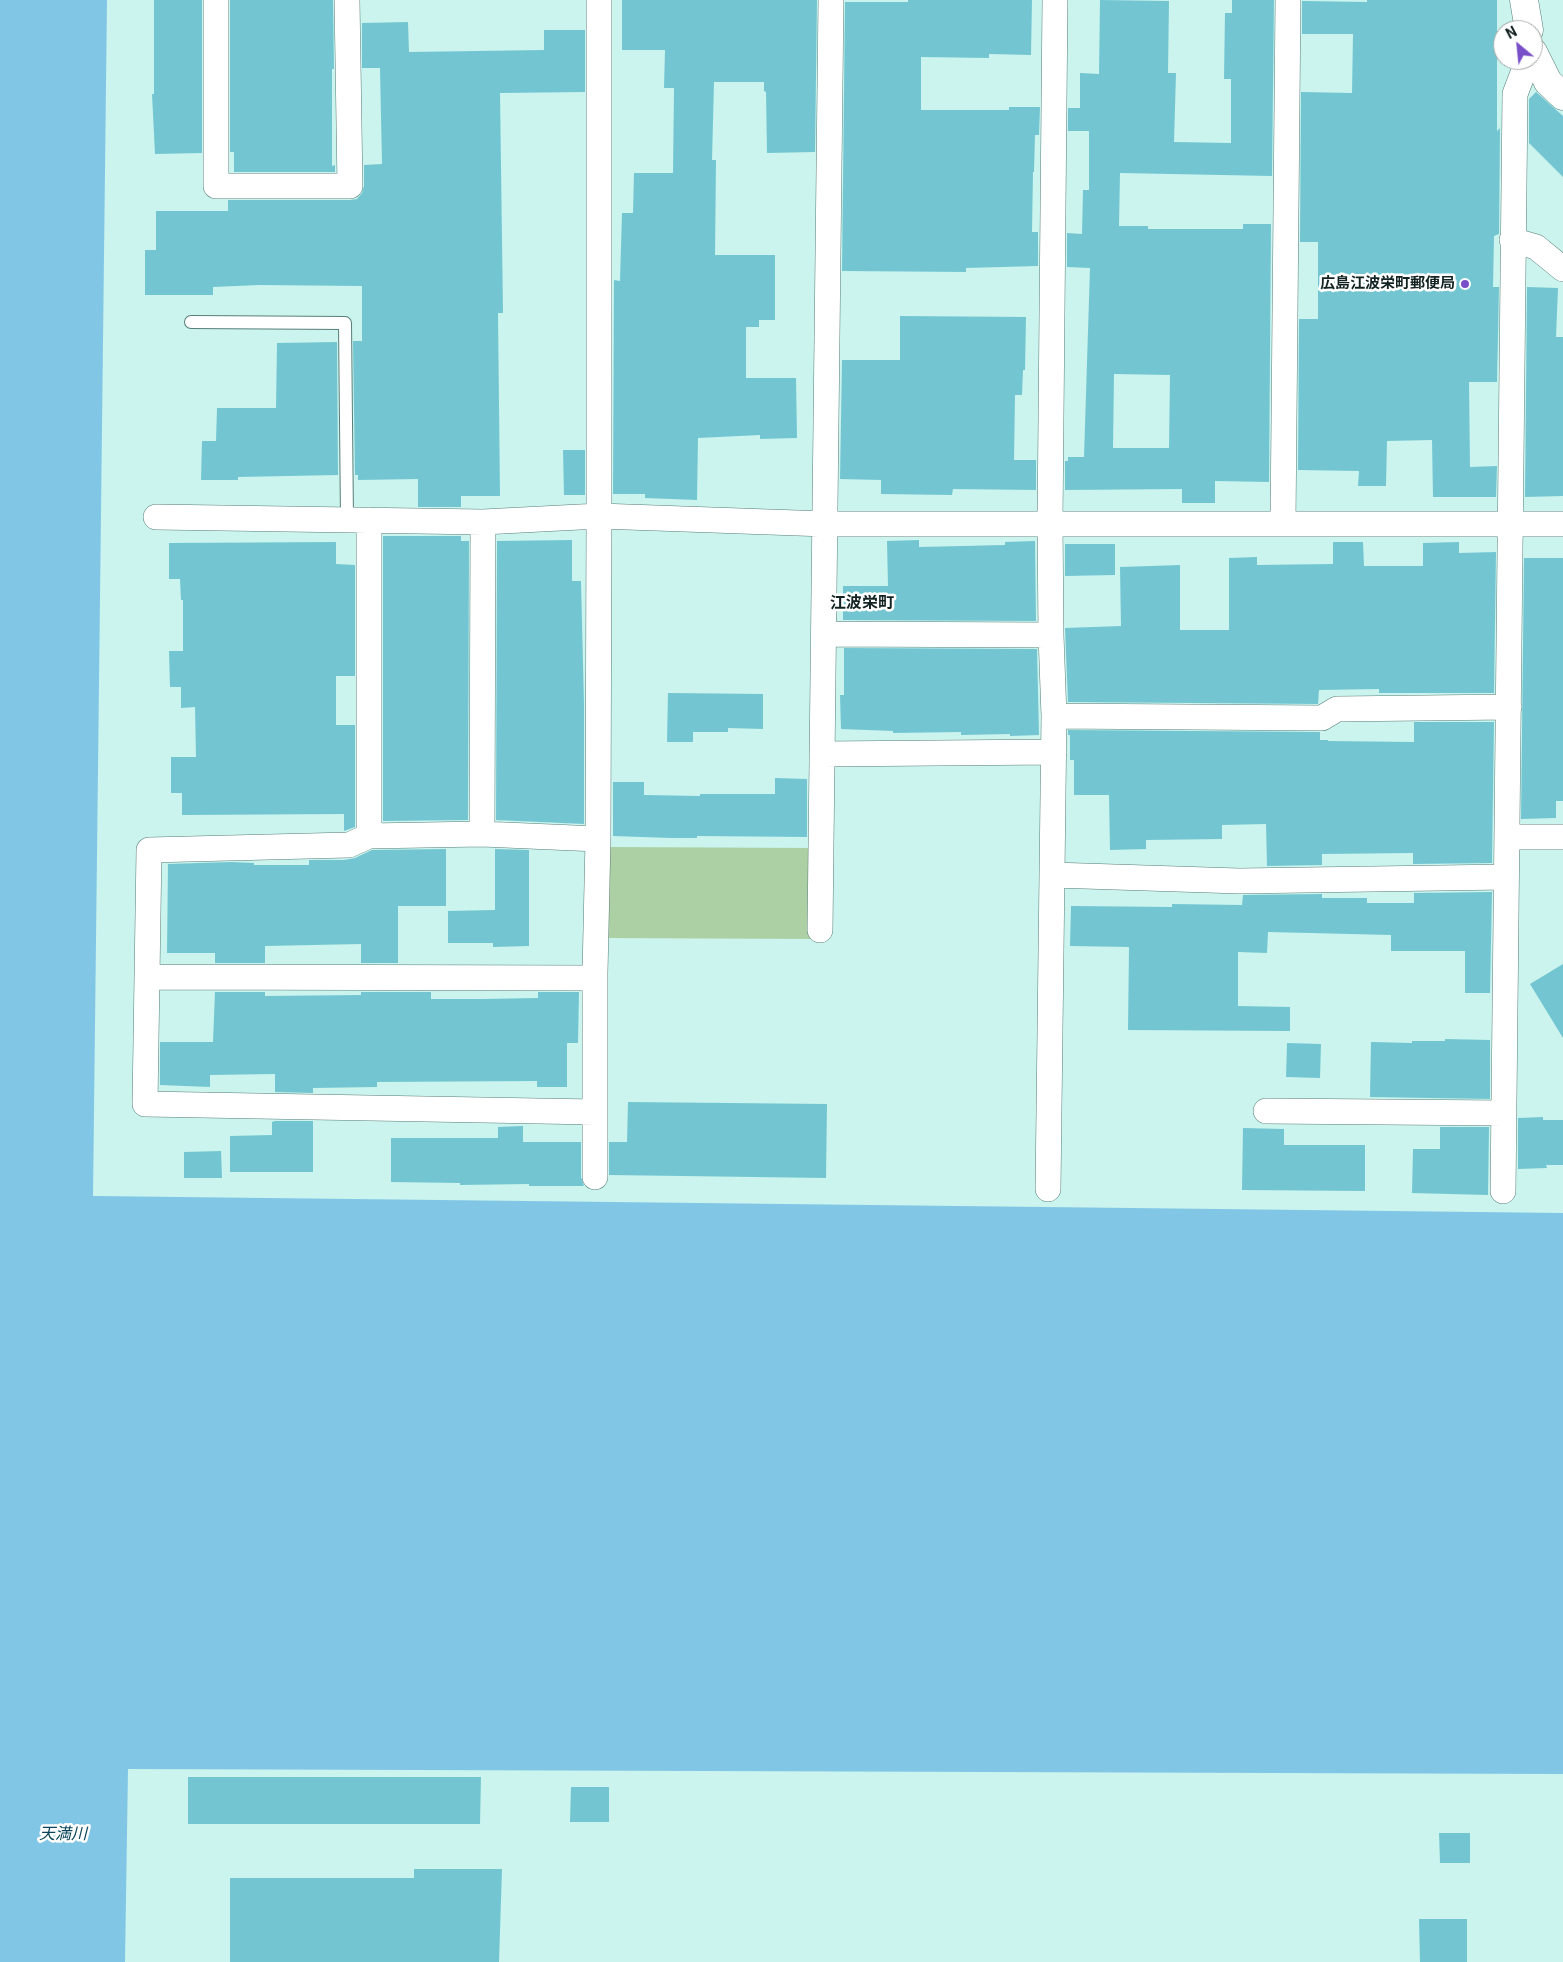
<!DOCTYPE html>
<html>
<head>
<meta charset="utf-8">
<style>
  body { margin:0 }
  #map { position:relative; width:1563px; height:1962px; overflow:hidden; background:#caf4ed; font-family:Roboto,sans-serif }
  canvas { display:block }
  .north { position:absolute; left:1493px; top:20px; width:50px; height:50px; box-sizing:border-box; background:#fff; border:1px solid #a1a7a6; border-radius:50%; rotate:332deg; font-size:14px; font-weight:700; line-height:20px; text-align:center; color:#132321 }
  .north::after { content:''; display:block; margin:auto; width:18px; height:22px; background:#784fc8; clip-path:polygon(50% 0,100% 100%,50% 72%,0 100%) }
</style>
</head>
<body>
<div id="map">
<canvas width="1563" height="1962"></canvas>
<div class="north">N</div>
</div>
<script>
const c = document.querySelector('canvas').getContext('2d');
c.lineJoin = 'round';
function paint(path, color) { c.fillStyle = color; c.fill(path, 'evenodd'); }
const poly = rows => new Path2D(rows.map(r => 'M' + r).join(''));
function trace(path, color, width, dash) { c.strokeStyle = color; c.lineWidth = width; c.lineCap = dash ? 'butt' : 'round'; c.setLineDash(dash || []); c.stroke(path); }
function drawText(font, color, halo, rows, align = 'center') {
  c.font = font + ' Roboto,"Noto Sans JP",sans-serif'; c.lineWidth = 5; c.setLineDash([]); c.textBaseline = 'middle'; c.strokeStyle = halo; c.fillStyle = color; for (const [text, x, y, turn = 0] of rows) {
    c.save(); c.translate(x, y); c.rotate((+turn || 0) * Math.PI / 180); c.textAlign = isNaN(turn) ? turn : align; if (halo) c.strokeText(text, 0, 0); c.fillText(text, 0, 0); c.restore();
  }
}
paint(poly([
  [607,847,813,848,812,939,606,938]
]), '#acd0a3');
paint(poly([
  [0,0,107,0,93,1196,1563,1213,1563,1774,128,1769,125,1962,0,1962]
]), '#82c6e6');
paint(poly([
  [154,0,202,0,202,153,155,154,152,94,154,94],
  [230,0,333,0,334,69,332,69,332,166,335,165,335,172,234,172,234,152,230,152],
  [622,0,817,0,815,152,767,153,766,92,764,91,764,82,714,82,712,160,716,160,715,255,775,255,775,320,759,320,759,327,746,327,746,378,796,378,797,438,760,439,760,435,698,438,697,500,645,498,645,494,613,494,614,280,620,281,622,213,633,213,634,173,673,173,674,88,664,88,665,50,622,50],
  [908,0,1032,0,1031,55,989,54,989,58,921,57,921,110,1009,110,1009,107,1040,107,1039,135,1035,135,1034,172,1033,172,1032,232,1038,232,1038,266,966,268,966,272,842,271,845,2,908,2],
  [1100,0,1169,1,1168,73,1176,73,1174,142,1231,143,1231,79,1224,79,1225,13,1232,13,1232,0,1274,0,1272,176,1120,173,1119,226,1148,226,1148,229,1243,229,1243,224,1271,224,1269,482,1215,481,1215,503,1182,503,1182,489,1065,490,1065,461,1068,461,1068,457,1084,457,1090,268,1067,267,1067,233,1082,234,1083,190,1089,190,1089,131,1068,131,1068,108,1080,108,1080,73,1099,74],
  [1114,374,1170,375,1169,448,1113,448],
  [1367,0,1497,0,1497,131,1500,128,1499,234,1494,236,1493,287,1499,287,1497,382,1469,382,1470,467,1497,466,1496,497,1433,497,1432,440,1387,441,1386,486,1358,486,1359,471,1298,470,1299,319,1318,319,1318,242,1300,242,1301,92,1352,93,1353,34,1302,34,1302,1,1367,2],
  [408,22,409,52,544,50,544,30,585,30,585,92,500,93,503,313,498,313,500,496,461,496,461,507,418,507,418,479,358,480,358,475,355,475,353,341,362,341,362,286,259,285,213,287,213,295,145,295,145,250,156,250,156,211,228,211,228,200,350,200,357,199,362,193,364,186,364,165,382,164,380,68,362,68,362,23],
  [1536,92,1563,116,1563,177,1529,143,1529,99],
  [1527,287,1558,288,1556,337,1563,337,1563,496,1525,497],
  [900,316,1026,317,1025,370,1023,370,1022,395,1015,395,1014,460,1036,460,1036,490,953,489,952,495,881,494,881,480,840,479,842,360,900,360],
  [337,342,338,475,238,477,238,480,201,480,202,441,216,441,217,408,276,408,277,343],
  [563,450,585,450,585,495,564,495],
  [383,536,461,536,461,541,469,541,468,820,383,821],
  [572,540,572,581,581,581,584,704,584,824,496,820,497,541],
  [919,540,919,547,1005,545,1005,542,1035,541,1036,621,843,620,843,586,888,586,887,541],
  [336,542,336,564,355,565,355,676,336,676,336,725,355,725,355,827,344,831,344,814,182,815,182,793,171,793,171,757,196,757,195,707,181,708,181,687,170,687,169,651,183,651,183,600,181,600,180,579,169,579,169,543],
  [1333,542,1363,542,1364,566,1423,566,1423,543,1459,542,1459,553,1496,552,1494,693,1379,693,1379,689,1319,690,1318,704,1068,702,1065,628,1121,626,1120,567,1180,565,1180,630,1229,630,1229,558,1257,557,1257,565,1333,564],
  [1065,544,1115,544,1115,575,1065,576],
  [1524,558,1563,558,1563,801,1556,801,1556,818,1521,819],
  [844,648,1037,649,1039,735,1010,736,1010,734,961,735,961,732,893,733,893,731,841,729,840,695,844,695],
  [668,693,763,694,763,729,728,728,728,732,693,732,693,742,667,742],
  [1414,722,1494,722,1492,863,1413,864,1413,853,1322,854,1322,865,1267,866,1266,824,1222,825,1222,839,1146,840,1146,849,1110,850,1109,795,1074,795,1074,760,1070,760,1070,735,1068,735,1068,730,1320,732,1320,740,1328,740,1328,741,1414,742],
  [775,778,807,779,807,837,697,836,697,838,671,838,613,836,613,782,644,782,644,795,700,796,700,794,775,794],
  [446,849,446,906,398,906,398,963,361,963,361,944,265,946,265,963,215,963,215,953,167,953,168,864,231,862,254,863,254,865,309,865,309,860,344,860,355,858,372,850],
  [495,849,529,850,529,946,493,947,493,943,448,943,448,911,495,910],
  [1492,892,1490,993,1465,993,1465,951,1391,951,1391,935,1268,932,1267,953,1238,952,1238,1006,1290,1007,1290,1031,1128,1030,1129,947,1070,946,1071,906,1172,907,1172,904,1242,905,1243,895,1322,894,1322,898,1367,898,1367,903,1414,903,1414,893],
  [1563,964,1563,1038,1530,984],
  [215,992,265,992,265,996,361,995,361,992,431,992,431,999,483,999,538,998,538,992,579,992,578,1043,567,1043,567,1087,537,1087,537,1081,377,1082,377,1087,313,1088,313,1093,275,1092,275,1074,210,1075,210,1087,160,1085,160,1042,213,1042],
  [1445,1039,1490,1040,1490,1099,1370,1097,1371,1042,1412,1043,1412,1041,1445,1041],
  [1287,1043,1321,1044,1320,1078,1286,1077],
  [628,1102,827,1104,826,1178,609,1175,609,1142,627,1142],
  [1543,1117,1543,1120,1563,1120,1563,1165,1546,1165,1547,1168,1518,1169,1518,1118],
  [275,1121,313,1121,313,1172,230,1172,230,1136,272,1135,272,1122],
  [523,1126,523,1142,581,1142,581,1177,584,1186,529,1186,529,1184,460,1185,460,1183,391,1182,391,1138,498,1138,498,1127],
  [1440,1127,1489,1127,1488,1195,1412,1193,1413,1149,1440,1149],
  [1243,1128,1284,1129,1284,1145,1365,1145,1365,1191,1242,1190],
  [221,1151,222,1178,184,1178,184,1152],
  [188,1777,481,1777,480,1824,188,1824],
  [571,1787,609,1787,609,1822,570,1822],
  [1439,1833,1470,1833,1470,1863,1440,1863],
  [414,1869,502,1869,499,1962,230,1962,230,1878,414,1878],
  [1419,1919,1467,1919,1467,1962,1420,1962]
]), '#73c6d1');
const service = poly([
  [191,322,345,323,347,520]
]);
const minor = poly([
  [216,0,216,186,350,186,347,0],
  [1512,240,1536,247,1563,269],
  [156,517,483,522,599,516,826,524,1563,524],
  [369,520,369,836,482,834,598,839],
  [1283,523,1288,0],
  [825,634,1051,635],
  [1054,716,1322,718,1337,709,1509,707],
  [823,754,1054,752],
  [482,834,483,522],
  [369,836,349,845,149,850,145,1104,595,1112],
  [1507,837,1563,837],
  [1053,875,1239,881,1506,877],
  [820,930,831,0],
  [147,977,595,978],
  [1266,1111,1503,1113],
  [595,1177,595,973,598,839,599,516,599,0],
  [1048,1189,1054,716,1051,635,1050,522,1055,0],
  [1503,1191,1515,94,1528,60]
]);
const tertiary = poly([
  [1524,0,1529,30],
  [1533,52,1548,82,1563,96]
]);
trace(service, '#587e79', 14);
trace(minor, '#587e79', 26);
trace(tertiary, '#587e79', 29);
trace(service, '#fff', 12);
trace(minor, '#fff', 25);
trace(tertiary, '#fff', 28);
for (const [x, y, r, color] of [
  [1465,284,5,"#784fc8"]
]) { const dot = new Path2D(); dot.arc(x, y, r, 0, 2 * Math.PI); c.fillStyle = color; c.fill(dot); trace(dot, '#fff', 2); }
drawText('bold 15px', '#132321', '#fff', [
  ["広島江波栄町郵便局",1455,284]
], 'right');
drawText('bold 16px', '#132321', '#fff', [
  ["江波栄町",862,604]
]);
drawText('italic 16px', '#08445a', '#fff', [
  ["天満川",63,1835]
]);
</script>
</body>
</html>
